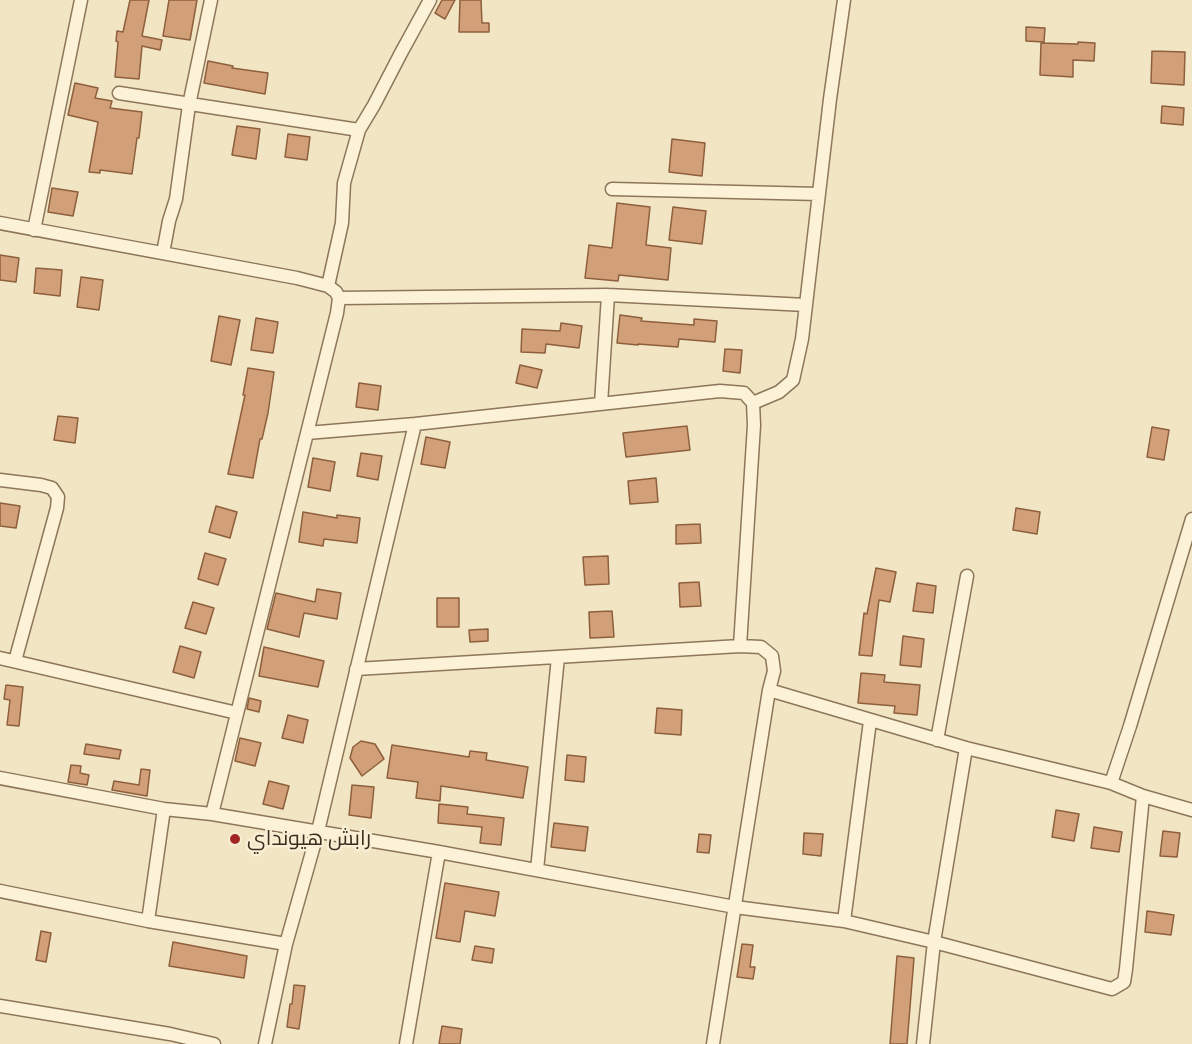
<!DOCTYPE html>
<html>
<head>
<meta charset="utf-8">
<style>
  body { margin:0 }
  canvas { display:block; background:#f1e5c4 }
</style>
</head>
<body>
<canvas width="1192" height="1044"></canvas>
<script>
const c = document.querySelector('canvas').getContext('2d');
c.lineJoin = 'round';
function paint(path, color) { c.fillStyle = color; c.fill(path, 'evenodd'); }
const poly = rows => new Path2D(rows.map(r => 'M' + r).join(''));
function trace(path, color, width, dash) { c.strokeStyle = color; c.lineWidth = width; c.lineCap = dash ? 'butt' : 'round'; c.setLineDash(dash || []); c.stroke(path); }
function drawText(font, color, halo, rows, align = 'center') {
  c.font = font + ' "Zilla Slab",Cairo,serif'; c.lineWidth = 5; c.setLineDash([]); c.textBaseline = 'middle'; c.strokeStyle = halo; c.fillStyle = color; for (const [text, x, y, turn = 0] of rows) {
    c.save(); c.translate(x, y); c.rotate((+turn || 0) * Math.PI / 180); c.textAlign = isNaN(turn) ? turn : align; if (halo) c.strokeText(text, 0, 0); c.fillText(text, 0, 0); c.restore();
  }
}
const building = poly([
  [130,0,149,0,142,36,162,40,160,50,142,46,139,79,115,77,118,42,116,41,117,31,123,32,130,0],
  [169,0,197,0,190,40,163,36,169,0],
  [442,0,455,0,445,19,435,13,442,0],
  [460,0,481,0,482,23,489,23,489,32,459,32,460,0],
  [1026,27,1045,28,1044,42,1026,41,1026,27],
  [1078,42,1095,43,1094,61,1073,60,1073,77,1040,75,1041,43,1078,44,1078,42],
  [1152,51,1185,52,1184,85,1151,83,1152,51],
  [208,61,233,66,232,68,268,73,265,94,204,83,208,61],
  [75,83,98,88,95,98,112,101,110,108,142,112,139,138,137,138,132,174,100,170,100,173,89,172,98,122,68,115,75,83],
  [1162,106,1184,108,1183,125,1161,123,1162,106],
  [237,126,260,129,256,159,232,155,237,126],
  [288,134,310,137,307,160,285,157,288,134],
  [672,139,705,143,702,176,669,172,672,139],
  [52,188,78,192,73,216,48,212,52,188],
  [617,203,650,207,646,245,671,248,668,280,619,275,618,281,585,278,589,245,612,248,617,203],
  [673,207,706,211,702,244,669,240,673,207],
  [0,255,19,258,16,282,0,280,0,255],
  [36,268,62,270,60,296,34,293,36,268],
  [81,277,103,280,99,310,77,307,81,277],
  [620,315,642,318,641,321,694,325,694,319,717,321,715,342,679,339,678,347,638,344,638,345,617,343,620,315],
  [219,316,240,320,231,365,211,361,219,316],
  [256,318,278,322,273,353,251,350,256,318],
  [561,323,582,326,579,348,546,344,545,353,521,352,522,329,560,331,561,323],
  [725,349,742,350,740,373,723,371,725,349],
  [520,365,542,370,537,388,516,383,520,365],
  [248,368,274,372,268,413,262,439,260,439,253,478,228,474,245,395,243,395,248,368],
  [359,383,381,386,378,410,356,407,359,383],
  [58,416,78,418,75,443,54,440,58,416],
  [687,426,690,450,626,457,623,433,687,426],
  [1152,427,1169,430,1164,460,1147,457,1152,427],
  [426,437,450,442,445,468,421,464,426,437],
  [361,453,382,456,378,480,357,476,361,453],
  [313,458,335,462,330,491,308,487,313,458],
  [656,478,658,502,630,504,628,481,656,478],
  [0,503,20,506,16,528,0,526,0,503],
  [216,506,237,512,230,538,209,532,216,506],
  [1016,508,1040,512,1037,534,1013,530,1016,508],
  [303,512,337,518,337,515,360,518,357,543,324,539,323,546,299,542,303,512],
  [700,524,701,543,676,544,676,525,700,524],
  [205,553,226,559,218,585,198,579,205,553],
  [608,556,609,584,585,585,583,557,608,556],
  [876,568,896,572,890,602,879,600,872,656,859,655,864,613,867,614,876,568],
  [699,582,701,606,680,607,679,583,699,582],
  [917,583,936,586,933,613,913,611,917,583],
  [317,589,341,593,337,619,304,613,299,637,267,629,276,593,315,602,317,589],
  [437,598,459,598,459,627,437,627,437,598],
  [193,602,214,608,206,634,185,628,193,602],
  [612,611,614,637,590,638,589,612,612,611],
  [488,629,488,641,470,642,469,630,488,629],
  [903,636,924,639,921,667,900,665,903,636],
  [180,646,201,652,194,678,173,672,180,646],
  [264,647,324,661,318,687,259,676,264,647],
  [861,673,885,675,884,682,920,685,917,715,894,713,895,706,858,703,861,673],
  [6,685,23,687,19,726,7,725,10,700,4,699,6,685],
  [249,698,261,701,259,712,247,709,249,698],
  [657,708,682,710,681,735,655,733,657,708],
  [288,715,308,720,303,743,282,738,288,715],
  [240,738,261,743,255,766,235,761,240,738],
  [361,741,375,744,384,759,362,776,350,758,353,747,361,741],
  [86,744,121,750,119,759,84,754,86,744],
  [392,745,469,757,470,751,487,753,486,760,528,767,523,798,441,786,440,801,416,798,418,782,387,778,392,745],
  [567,755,586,757,584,782,565,780,567,755],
  [71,765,81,766,80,773,89,775,87,785,68,782,71,765],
  [141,769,150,770,147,796,112,790,114,781,139,785,141,769],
  [269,781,289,786,283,809,263,804,269,781],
  [352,785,374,787,371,818,349,815,352,785],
  [439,804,468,807,467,814,504,818,501,845,480,843,482,827,438,823,439,804],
  [1056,810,1079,814,1074,841,1052,837,1056,810],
  [554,823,588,827,585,851,551,847,554,823],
  [1094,827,1122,832,1119,852,1091,848,1094,827],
  [1163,831,1180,833,1177,857,1160,856,1163,831],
  [804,833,823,834,821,856,803,854,804,833],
  [699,834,711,835,709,853,697,852,699,834],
  [445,883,499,892,495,916,465,911,460,942,436,938,445,883],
  [1147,911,1174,915,1171,935,1145,932,1147,911],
  [41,931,51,933,46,962,36,960,41,931],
  [173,942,247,956,244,978,169,966,173,942],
  [742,944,753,945,750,967,755,967,753,979,737,977,742,944],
  [475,946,494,949,492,963,472,960,475,946],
  [897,956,914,958,907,1044,890,1044,897,956],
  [294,985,305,986,299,1029,287,1027,290,1004,292,1004,294,985],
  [442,1026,462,1029,460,1044,439,1044,442,1026]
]);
paint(building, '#d2a078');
trace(building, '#8e5f3d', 1.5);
const minor = poly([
  [119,93,359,130],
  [612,189,819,194],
  [0,223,297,278,328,286,336,292,339,298,337,313,212,814,164,809,0,778],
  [34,230,81,0],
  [163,253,169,221,176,199,189,105,211,0],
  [328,286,342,223,344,183,359,130,374,105,401,53,430,0],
  [339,298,608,295,806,305],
  [753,403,779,392,793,380,802,339,830,99,844,0],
  [601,404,608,295],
  [307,433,415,424,720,391,744,393,753,403,754,425,740,646],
  [0,480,41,485,52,488,58,497,57,508,15,661],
  [0,658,237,713],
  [356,669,740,646,761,647,772,656,774,671,769,690,713,1044],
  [769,690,966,748,1111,783,1143,796,1192,810],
  [937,740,967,576],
  [1111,783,1130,726,1192,519],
  [164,809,148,921,286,944],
  [212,814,439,852,735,907,844,921,934,942,1112,989,1124,982,1126,969,1143,796],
  [537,870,558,657],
  [0,891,148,921],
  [844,921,870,721],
  [0,1006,170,1034,214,1044],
  [265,1044,286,944,318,831,415,424],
  [406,1044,439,852],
  [923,1044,934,942,966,748]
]);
trace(minor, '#8d7659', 15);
trace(minor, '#fbf2d8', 12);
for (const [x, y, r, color] of [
  [235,839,6,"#a12725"]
]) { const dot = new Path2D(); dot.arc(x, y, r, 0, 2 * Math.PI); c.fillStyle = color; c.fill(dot); trace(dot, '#f8efd4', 2); }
drawText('21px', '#3c2e1e', '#f8efd4', [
  ["رابش هيونداي",247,839]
], 'left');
</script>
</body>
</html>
